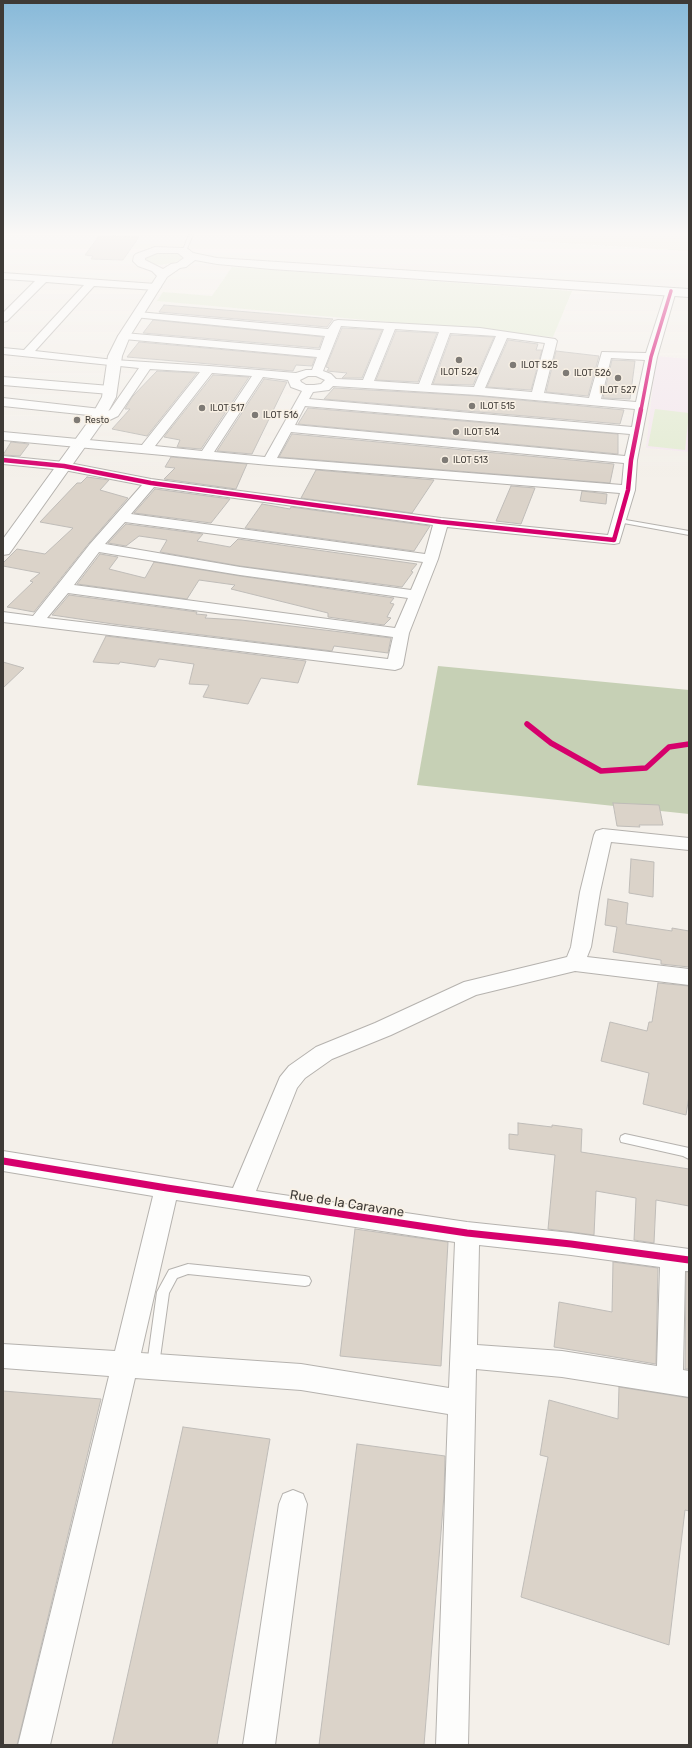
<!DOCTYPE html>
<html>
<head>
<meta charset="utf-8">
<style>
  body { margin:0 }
  #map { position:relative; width:692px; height:1748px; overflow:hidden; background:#f4f0ea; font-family:Rubik,sans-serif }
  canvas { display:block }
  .frame { position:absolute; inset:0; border:4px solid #3e3a36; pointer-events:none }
</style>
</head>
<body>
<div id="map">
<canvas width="692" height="1748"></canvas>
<div class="frame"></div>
</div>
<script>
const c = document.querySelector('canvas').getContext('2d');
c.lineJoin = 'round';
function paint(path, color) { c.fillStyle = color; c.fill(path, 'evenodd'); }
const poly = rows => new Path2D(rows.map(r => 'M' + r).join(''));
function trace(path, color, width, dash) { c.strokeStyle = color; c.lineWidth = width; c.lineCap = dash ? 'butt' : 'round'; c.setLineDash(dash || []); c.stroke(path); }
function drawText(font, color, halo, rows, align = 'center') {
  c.font = font + ' Rubik,sans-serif'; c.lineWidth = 3; c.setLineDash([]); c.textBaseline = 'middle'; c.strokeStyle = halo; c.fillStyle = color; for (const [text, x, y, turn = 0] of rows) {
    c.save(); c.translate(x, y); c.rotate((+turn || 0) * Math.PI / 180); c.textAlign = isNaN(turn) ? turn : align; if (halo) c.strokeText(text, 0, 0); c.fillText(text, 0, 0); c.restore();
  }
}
paint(poly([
  [656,356,689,359,689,452,646,448]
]), '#f4e8ee');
paint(poly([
  [155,252,175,252,181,255,182,259,173,263,162,265,152,264,146,261,145,257],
  [232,267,572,291,553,337,157,301,163,292,212,296],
  [655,409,689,413,685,450,648,446]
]), '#e4ecd4');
paint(poly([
  [438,666,689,690,689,814,417,785]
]), '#c6d0b5');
paint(poly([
  [491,232,689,232,689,251,528,241]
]), '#f3ecd5');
const building = poly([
  [99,236,106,236,139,237,123,260,91,259,93,256,85,255,99,236],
  [164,305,333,319,327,327,159,312,164,305],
  [153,320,323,337,319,348,143,333,153,320],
  [342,328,382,330,362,378,342,378,347,373,327,371,329,368,326,367,342,328],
  [396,331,437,333,418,382,376,380,396,331],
  [451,335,494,337,473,385,433,384,451,335],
  [508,340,538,344,536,350,542,350,531,390,487,387,508,340],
  [139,342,315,358,312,366,296,365,293,371,127,357,139,342],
  [556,351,599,356,588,396,546,392,556,351],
  [612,360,635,361,630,399,603,398,612,360],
  [157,371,197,373,147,436,112,429,130,409,125,409,132,397,157,371],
  [213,375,249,377,201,449,177,447,180,440,164,437,213,375],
  [264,379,287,382,252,454,217,451,264,379],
  [334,388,478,396,624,410,620,424,324,399,334,388],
  [308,408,618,434,618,454,298,424,308,408],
  [292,434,614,464,610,483,279,457,292,434],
  [11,442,29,444,20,456,3,455,11,442],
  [171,457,247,464,236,489,164,479,175,468,165,467,171,457],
  [316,470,434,480,412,513,301,498,316,470],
  [87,477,109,480,100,490,128,498,89,543,34,612,7,607,33,582,30,581,40,573,3,566,3,563,17,549,45,554,73,528,40,522,77,483,81,483,87,477],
  [511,486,535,488,521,524,496,521,511,486],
  [155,489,230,499,211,523,134,513,155,489],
  [582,491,607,494,606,504,580,501,582,491],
  [262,504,290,509,291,507,430,526,414,551,245,528,262,504],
  [126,524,203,534,197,541,230,547,238,539,417,564,411,571,413,572,402,587,240,566,160,552,167,540,139,536,126,546,108,543,126,524],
  [100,554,118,557,109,569,145,578,154,562,240,576,394,598,390,603,394,604,387,617,391,618,384,625,328,617,328,613,231,589,235,585,199,580,187,599,77,584,100,554],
  [69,595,197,612,196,614,207,615,205,618,241,620,391,638,388,653,334,646,332,651,113,624,52,615,69,595],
  [106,636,306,661,298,683,261,678,248,704,203,697,209,685,189,684,194,664,159,659,155,667,120,662,119,664,93,662,106,636],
  [3,662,24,668,3,688,3,662],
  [613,803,659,805,663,825,639,825,640,827,617,826,613,803],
  [631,859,654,862,653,897,629,893,631,859],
  [608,899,628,903,626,924,672,931,672,928,689,931,689,967,661,964,661,960,613,952,617,927,605,925,608,899],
  [658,983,689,986,689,1096,686,1115,643,1104,649,1073,601,1061,610,1022,647,1031,649,1022,652,1022,658,983],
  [518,1123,552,1127,552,1125,582,1129,581,1152,689,1169,689,1206,656,1200,654,1243,634,1240,636,1198,596,1191,594,1235,548,1229,555,1155,509,1149,509,1134,518,1135,518,1123],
  [355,1229,448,1242,441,1366,340,1356,355,1229],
  [613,1262,658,1268,656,1364,554,1347,559,1302,612,1312,613,1262],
  [686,1272,689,1272,689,1369,685,1369,686,1272],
  [619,1387,689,1398,689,1511,685,1510,669,1645,521,1597,548,1457,540,1455,549,1400,618,1419,619,1387],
  [3,1391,101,1399,17,1745,3,1745,3,1391],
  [183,1427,270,1439,217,1745,112,1745,183,1427],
  [357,1444,445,1456,444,1495,424,1745,319,1745,357,1444]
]);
paint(building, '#dbd3c9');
trace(building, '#bfbcb8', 1);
const lane = poly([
  [190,232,194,232,186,251,182,252,190,232],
  [620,519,689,531,689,535,618,522,618,520,620,519],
  [625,1134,689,1148,689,1159,683,1156,621,1142,620,1139,621,1136,625,1134],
  [188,1264,305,1276,309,1277,311,1281,309,1285,305,1286,188,1274,177,1278,169,1293,159,1365,157,1369,153,1371,149,1369,147,1365,157,1292,169,1270,188,1264]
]);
const street = poly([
  [3,273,156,284,161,287,156,290,94,286,35,351,114,360,209,366,296,373,306,370,312,370,317,357,124,339,118,336,124,333,320,350,325,336,134,317,133,315,134,313,138,312,328,329,334,321,338,320,480,328,555,339,557,341,544,393,589,398,602,352,646,353,666,291,671,288,676,291,657,357,637,460,635,490,619,543,614,544,447,527,438,559,409,633,403,665,401,668,395,670,3,622,3,612,33,616,90,544,142,485,64,470,3,464,3,456,64,462,151,479,441,518,608,535,620,493,269,465,3,440,3,432,142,445,200,372,150,369,118,416,95,427,91,426,89,423,98,416,3,406,3,398,101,409,106,412,110,410,139,368,3,354,3,348,24,350,84,285,46,282,7,321,3,322,3,313,35,281,3,279,3,273],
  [341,326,384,329,363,380,336,379,331,374,323,371,341,326],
  [395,329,439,332,419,384,374,381,395,329],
  [450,333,496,336,474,387,431,385,450,333],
  [507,338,545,343,532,392,485,388,507,338],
  [611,358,645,360,636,402,601,399,611,358],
  [212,373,252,376,202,451,155,446,212,373],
  [308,376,316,376,325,380,321,384,314,385,306,385,301,382,300,380,308,376],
  [263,377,288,380,291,387,302,391,265,457,214,452,263,377],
  [333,386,478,395,635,409,632,427,309,399,313,392,329,390,333,386],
  [305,406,630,434,625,456,295,425,305,406],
  [291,432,624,463,622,485,277,458,291,432],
  [154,487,433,525,425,554,131,514,154,487],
  [125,522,423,562,411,590,240,567,105,544,125,522],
  [99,552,240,575,408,598,395,628,74,585,99,552],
  [68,593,393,637,388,659,47,618,68,593],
  [3,377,110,386,114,387,116,390,114,393,110,394,3,385,3,377],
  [603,829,689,838,689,850,611,842,600,892,591,947,587,957,689,969,689,985,575,971,476,995,391,1035,332,1059,305,1078,297,1088,256,1191,467,1222,571,1233,689,1249,689,1271,685,1271,683,1370,689,1371,689,1397,562,1377,476,1369,468,1745,436,1745,448,1414,301,1390,135,1378,50,1745,18,1745,109,1376,3,1368,3,1344,115,1351,153,1196,3,1171,3,1151,233,1188,280,1077,289,1066,316,1047,375,1023,464,982,567,957,571,947,580,892,594,835,596,831,603,829],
  [176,1200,455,1242,449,1388,301,1364,141,1353,176,1200],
  [479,1245,571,1255,660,1267,657,1366,562,1351,477,1345,479,1245],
  [293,1490,303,1494,307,1504,275,1745,243,1745,279,1504,283,1494,293,1490]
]);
const secondary = poly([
  [155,247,184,248,188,249,193,253,217,258,689,289,689,297,271,269,217,264,195,260,186,267,180,268,167,277,130,336,122,356,116,397,102,423,9,554,3,555,3,539,88,422,102,397,108,356,118,336,157,276,152,271,138,266,133,261,134,256,136,254,155,247],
  [157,253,178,253,184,258,177,263,171,264,163,269,145,260,145,258,157,253]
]);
trace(lane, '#b5b2ae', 2);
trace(street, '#b5b2ae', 2);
trace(secondary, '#b5b2ae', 2);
paint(lane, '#fdfdfc');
paint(street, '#fdfdfc');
paint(secondary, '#fdfdfc');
trace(poly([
  [641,410,651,357,671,291]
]), '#d6006c', 3.5);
trace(poly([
  [3,460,64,466,151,483,441,522,614,540,628,490,631,460,641,409]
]), '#d6006c', 4.5);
trace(poly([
  [527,724,551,743,601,771,646,768,669,747,689,744]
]), '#d6006c', 5.5);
trace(poly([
  [3,1161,167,1188,467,1233,571,1244,689,1260]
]), '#d6006c', 7);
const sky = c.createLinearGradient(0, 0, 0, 477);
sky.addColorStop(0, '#87b9d9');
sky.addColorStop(0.49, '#faf8f6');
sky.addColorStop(1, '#faf8f600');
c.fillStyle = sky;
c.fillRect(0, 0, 692, 477);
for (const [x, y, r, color] of [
  [459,360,4,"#7e7a75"],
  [513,365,4,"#7e7a75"],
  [566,373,4,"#7e7a75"],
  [618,378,4,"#7e7a75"],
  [472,406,4,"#7e7a75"],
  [202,408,4,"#7e7a75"],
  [255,415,4,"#7e7a75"],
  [77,420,4,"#7e7a75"],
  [456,432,4,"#7e7a75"],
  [445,460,4,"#7e7a75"]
]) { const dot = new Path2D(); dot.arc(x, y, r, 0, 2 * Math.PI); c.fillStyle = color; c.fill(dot); trace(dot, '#f9f1e5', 1.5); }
drawText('9px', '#3e3a36', '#f9f1e5', [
  ["ILOT 525",521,365],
  ["ILOT 524",459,372,"center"],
  ["ILOT 526",574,373],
  ["ILOT 527",618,390,"center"],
  ["ILOT 515",480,406],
  ["ILOT 517",210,408],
  ["ILOT 516",263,415],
  ["Resto",85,420],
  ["ILOT 514",464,432],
  ["ILOT 513",453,460]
], 'left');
drawText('13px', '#3e3a36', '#f9f1e5', [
  ["Rue de la Caravane",347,1204,9]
]);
</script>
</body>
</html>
